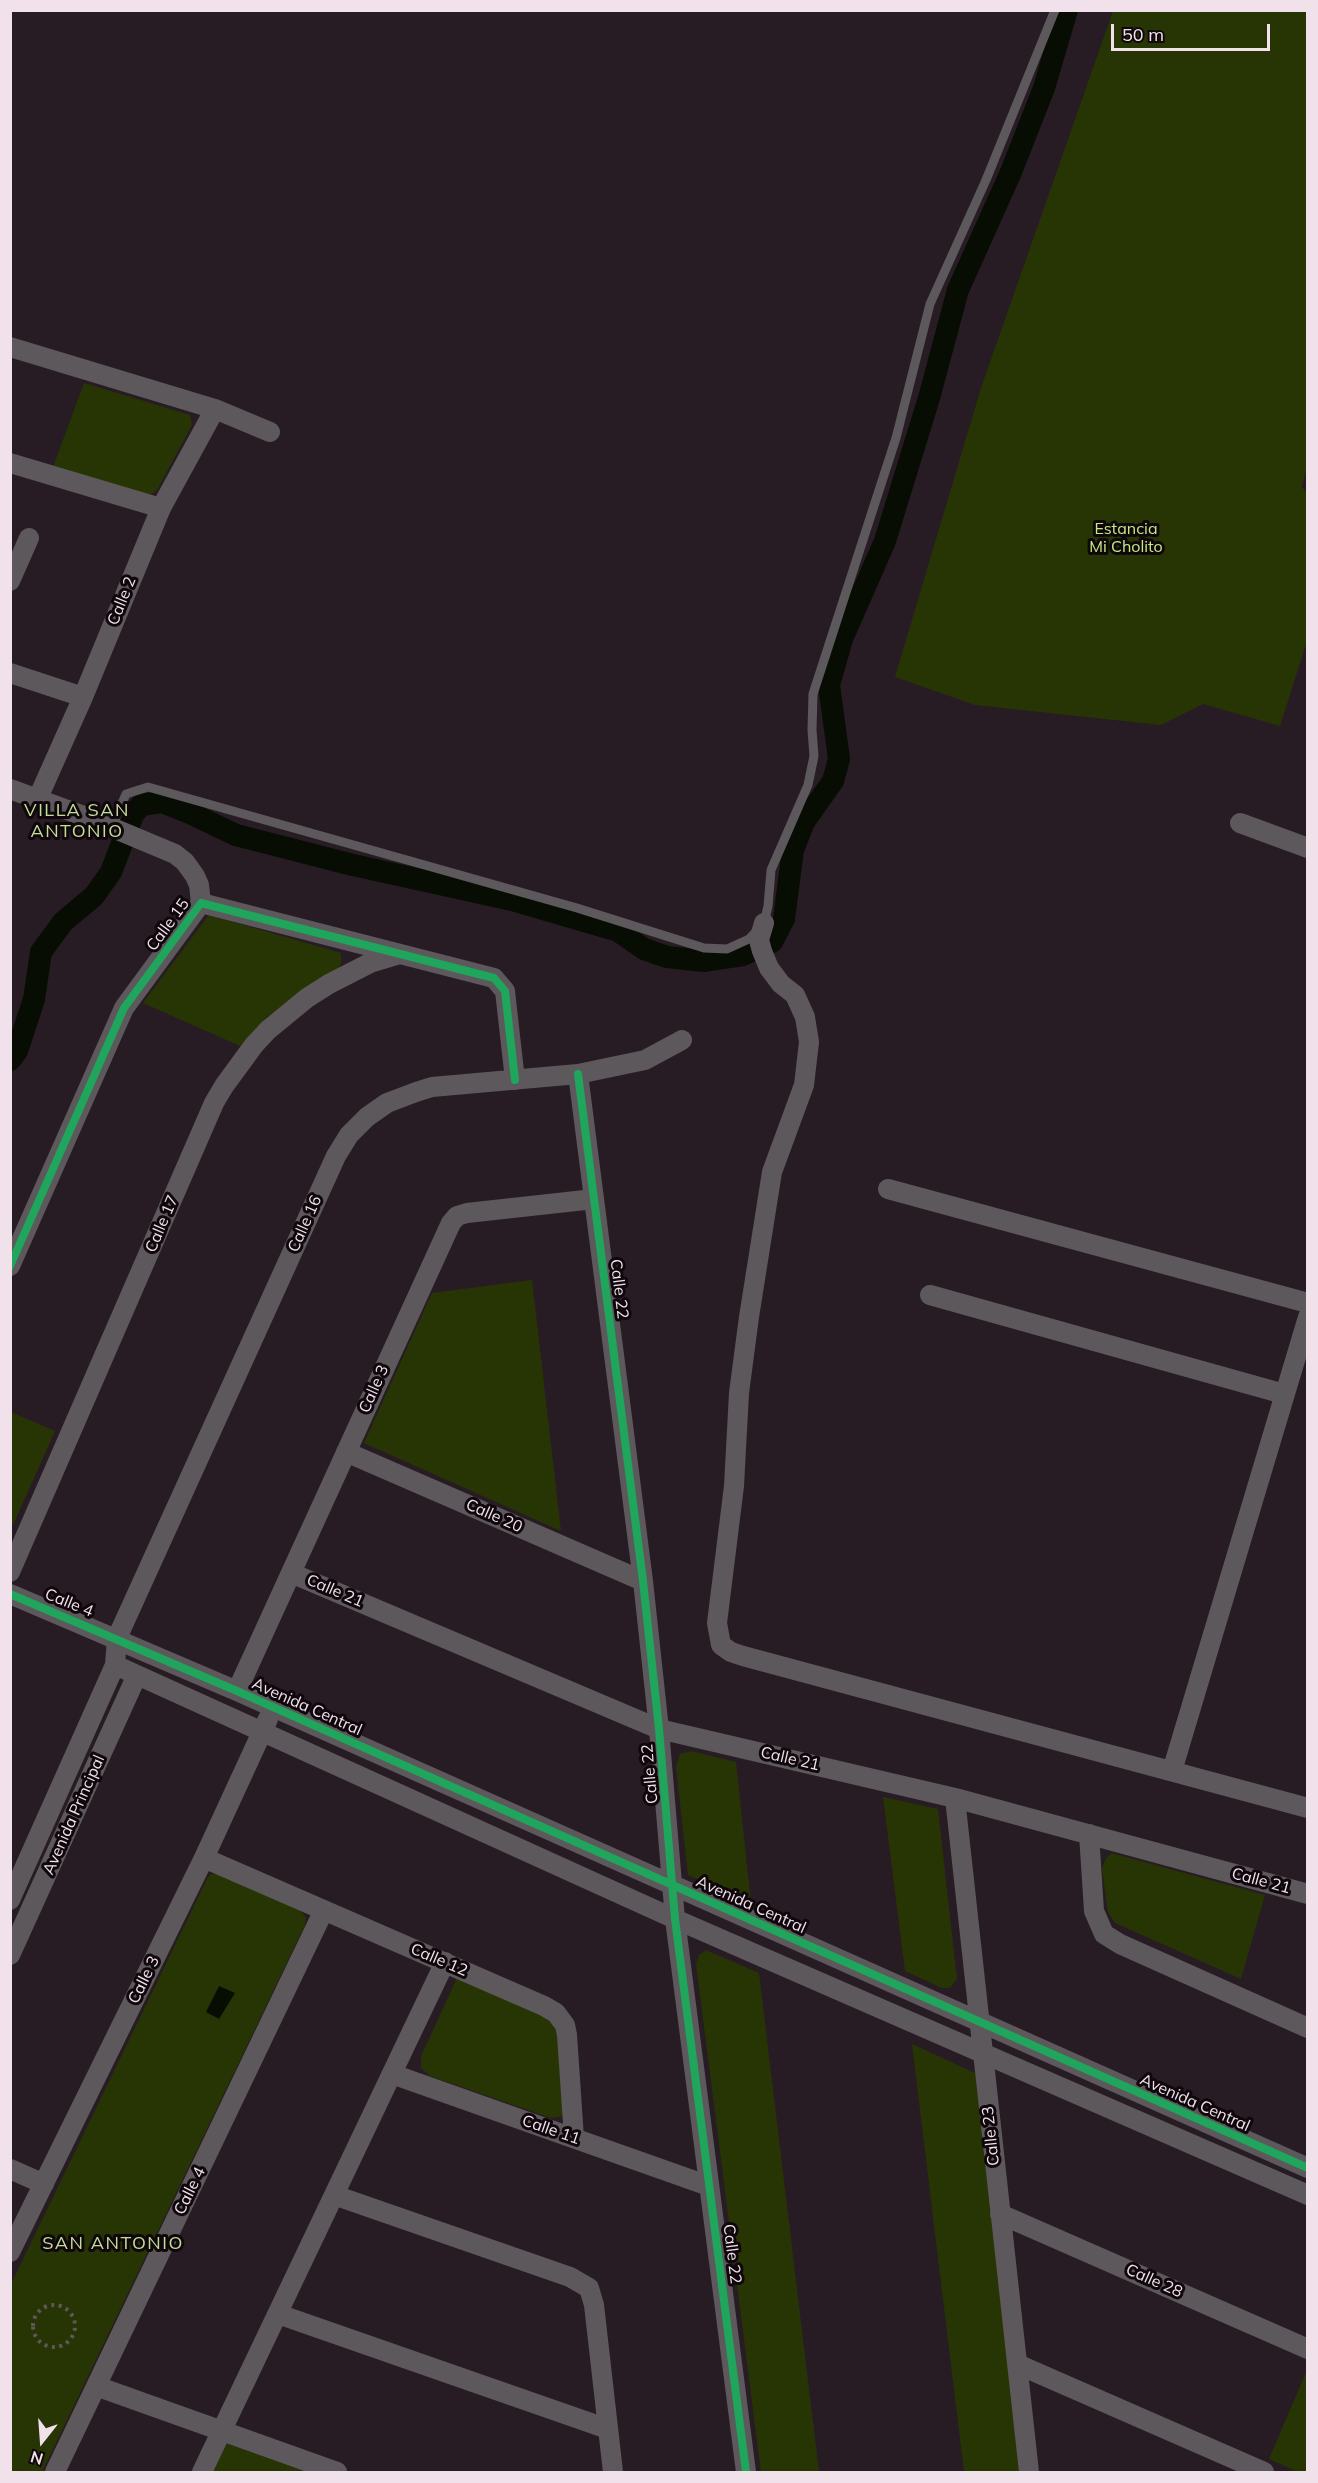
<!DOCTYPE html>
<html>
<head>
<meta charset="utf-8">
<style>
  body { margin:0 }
  #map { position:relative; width:1318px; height:2483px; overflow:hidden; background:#281c24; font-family:Mulish,sans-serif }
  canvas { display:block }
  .frame { position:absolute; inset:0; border:12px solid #f0e1ea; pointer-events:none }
  .north { position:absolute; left:12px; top:2411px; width:60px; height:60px; -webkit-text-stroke:4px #0f070c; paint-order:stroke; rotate:197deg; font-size:16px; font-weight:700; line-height:24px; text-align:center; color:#f0e1ea }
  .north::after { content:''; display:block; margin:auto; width:21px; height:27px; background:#f0e1ea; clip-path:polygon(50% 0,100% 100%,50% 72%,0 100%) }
  .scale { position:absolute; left:1111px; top:24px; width:159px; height:27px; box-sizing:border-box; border:3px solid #f0e1ea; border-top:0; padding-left:8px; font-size:18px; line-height:21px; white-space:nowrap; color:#f0e1ea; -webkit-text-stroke:4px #0f070c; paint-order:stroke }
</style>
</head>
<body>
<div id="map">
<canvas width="1318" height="2483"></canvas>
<div class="frame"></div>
<div class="north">N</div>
<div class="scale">50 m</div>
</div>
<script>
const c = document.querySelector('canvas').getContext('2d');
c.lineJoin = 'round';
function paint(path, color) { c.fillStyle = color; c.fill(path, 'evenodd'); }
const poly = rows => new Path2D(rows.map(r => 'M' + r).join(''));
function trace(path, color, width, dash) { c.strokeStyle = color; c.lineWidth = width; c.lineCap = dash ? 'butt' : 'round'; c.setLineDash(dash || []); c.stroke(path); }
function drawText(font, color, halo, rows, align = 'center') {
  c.font = font + ' Mulish,sans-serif'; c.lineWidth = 6; c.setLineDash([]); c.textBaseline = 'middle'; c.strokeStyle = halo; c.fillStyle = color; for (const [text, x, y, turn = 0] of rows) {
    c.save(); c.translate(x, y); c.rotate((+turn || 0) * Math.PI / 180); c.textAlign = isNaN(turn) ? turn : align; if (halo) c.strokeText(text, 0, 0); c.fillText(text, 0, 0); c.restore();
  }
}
paint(poly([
  [1113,11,1307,11,1308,463,1302,487,1308,495,1308,638,1280,726,1203,704,1161,725,975,705,895,677,981,388],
  [84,383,190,415,192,425,157,490,153,493,148,495,53,467],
  [209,915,341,953,341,964,337,971,267,1017,240,1046,143,1003],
  [532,1280,561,1531,364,1443,432,1293],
  [11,1412,55,1431,13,1525,10,1524],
  [691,1751,736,1762,751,1903,688,1875,676,1767,680,1754],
  [883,1797,938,1809,957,1979,950,1988,942,1988,905,1971],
  [1111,1853,1265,1895,1241,1979,1115,1923,1108,1912,1102,1869,1105,1860],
  [211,1874,219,1874,299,1909,306,1918,305,1925,42,2472,11,2472,10,2286,207,1879],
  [706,1950,759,1973,819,2472,761,2472,696,1964,699,1955],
  [457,1978,467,1979,558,2023,564,2114,560,2117,551,2118,430,2076,421,2068,421,2056],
  [912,2044,975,2073,1024,2472,964,2472],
  [1307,2370,1307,2472,1298,2472,1269,2459],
  [228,2444,307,2472,208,2472,223,2445]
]), '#273505');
paint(poly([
  [219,1986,235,1993,219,2019,206,2012]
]), '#080d03');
trace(poly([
  [10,1060,17,1051,34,999,41,952,63,922,94,896,111,872,133,815,141,805,162,802,192,814,236,835,353,865,512,900,618,931,644,949,667,957,703,961,743,955,772,942,784,919,793,850,804,822,833,781,839,759,829,685,842,639,885,541,929,398,958,290,1011,172,1044,88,1067,10]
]), '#080d03', 22);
trace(poly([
  '33 2326a21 21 0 1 1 42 0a21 21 0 1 1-42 0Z'
]), '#5e585b', 4, [3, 4.5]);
trace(poly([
  [112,827,126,794,148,787,577,908,704,948,727,949,749,939,764,923,768,906,771,870,808,785,814,756,812,730,813,694,896,438,930,304,986,180,1055,10]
]), '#5d585b', 9);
trace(poly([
  [10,347,215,409,270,432],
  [10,463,161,508],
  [10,581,29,538],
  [10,673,83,697],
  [10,789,89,818,175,854,185,862,195,876,199,885,201,903],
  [38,798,83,697,161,508,215,409],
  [1240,823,1308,848],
  [764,923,759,940,762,951,769,968,781,984,795,995,805,1017,809,1042,804,1085,772,1172,749,1317,739,1393,734,1486,717,1623,721,1645,731,1652,743,1656,1308,1808],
  [578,1074,643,1581,659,1729,675,1919,746,2472],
  [888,1189,1308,1303],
  [10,1266,124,1008,201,903,494,978,505,991,515,1080],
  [930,1295,1284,1394],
  [346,1452,643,1581],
  [10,1572,214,1103,224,1086,254,1045,268,1030,307,998,329,984,370,963,400,954],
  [291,1573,659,1729,955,1798,1308,1894],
  [10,1594,237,1691,1308,2168],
  [115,1665,675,1919,1308,2195],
  [237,1691,451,1223,457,1216,467,1213,594,1199],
  [1172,1771,1308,1317],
  [955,1798,1029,2472],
  [1089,1834,1094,1911,1104,1934,1120,1944,1308,2028],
  [204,1858,544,2006,556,2013,565,2025,567,2035,574,2138],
  [10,1900,115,1665,117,1638,336,1156,349,1135,367,1117,387,1103,416,1092,432,1087,578,1074,645,1060,682,1040],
  [10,1955,137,1675],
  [392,2074,709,2186],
  [10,2169,44,2184],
  [334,2195,570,2277,589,2288,594,2305,613,2472],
  [1000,2214,1308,2349],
  [10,2252,204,1858,268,1719],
  [278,2314,608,2429],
  [1017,2364,1264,2472],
  [96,2386,337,2472],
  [55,2472,324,1910],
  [202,2472,445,1962]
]), '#5d585b', 20);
trace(poly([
  [578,1074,643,1581,659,1729,675,1919,746,2472],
  [10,1266,124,1008,201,903,494,978,505,991,515,1080],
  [10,1594,237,1691,1308,2168]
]), '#20a55d', 8);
drawText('16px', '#c3eb82', '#0f070c', [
  ["Estancia",1126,529],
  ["Mi Cholito",1126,547]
]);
drawText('16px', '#f0e1ea', '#0f070c', [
  ["Calle 2",122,601,-68],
  ["Calle 15",168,925,-54],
  ["Calle 17",162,1224,-67],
  ["Calle 16",305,1224,-66],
  ["Calle 22",619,1289,83],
  ["Calle 3",374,1389,-66],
  ["Calle 20",494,1516,24],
  ["Calle 21",335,1591,23],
  ["Calle 4",69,1603,22],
  ["Avenida Central",307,1707,24],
  ["Calle 21",790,1759,13],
  ["Calle 22",650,1774,-95],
  ["Avenida Principal",74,1815,-66],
  ["Calle 21",1261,1881,15],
  ["Avenida Central",751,1905,24],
  ["Calle 12",439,1960,23],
  ["Calle 3",144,1980,-64],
  ["Avenida Central",1195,2103,24],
  ["Calle 11",551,2130,19],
  ["Calle 23",991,2136,-96],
  ["Calle 4",190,2191,-64],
  ["Calle 22",732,2254,83],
  ["Calle 28",1154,2281,24]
]);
c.letterSpacing = '1.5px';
drawText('18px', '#c2df97', '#0f070c', [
  ["VILLA SAN",77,811],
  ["ANTONIO",77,832],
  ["SAN ANTONIO",113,2244]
]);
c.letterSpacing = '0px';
</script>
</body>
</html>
